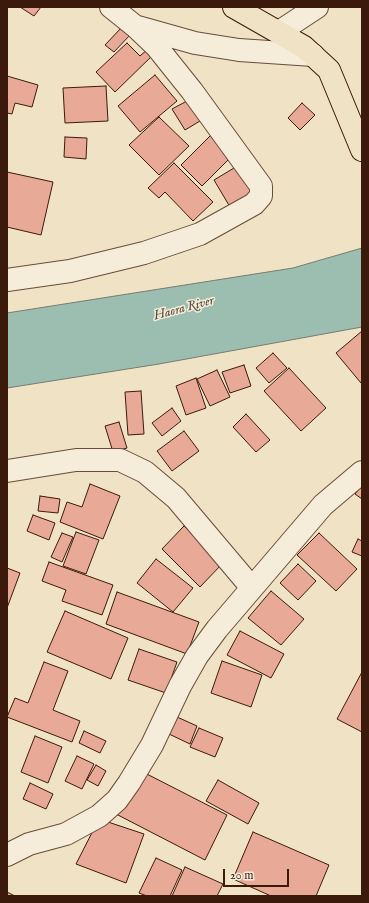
<!DOCTYPE html>
<html>
<head>
<meta charset="utf-8">
<style>
  body { margin:0 }
  #map { position:relative; width:369px; height:903px; overflow:hidden; background:#f0e2c5; font-family:"IM FELL English",serif }
  canvas { display:block }
  .frame { position:absolute; inset:0; border:8px solid #3c1a0b; pointer-events:none }
  .scale { position:absolute; left:223px; top:869px; width:66px; height:18px; box-sizing:border-box; border:2px solid #3c1a0b; border-top:0; padding-left:5px; font-size:12px; line-height:14px; white-space:nowrap; color:#3c1a0b; -webkit-text-stroke:3px #f5ecd9; paint-order:stroke }
</style>
</head>
<body>
<div id="map">
<canvas width="369" height="903"></canvas>
<div class="frame"></div>
<div class="scale">20 m</div>
</div>
<script>
const c = document.querySelector('canvas').getContext('2d');
c.lineJoin = 'round';
function paint(path, color) { c.fillStyle = color; c.fill(path, 'evenodd'); }
const poly = rows => new Path2D(rows.map(r => 'M' + r).join(''));
function trace(path, color, width, dash) { c.strokeStyle = color; c.lineWidth = width; c.lineCap = dash ? 'butt' : 'round'; c.setLineDash(dash || []); c.stroke(path); }
function drawText(font, color, halo, rows, align = 'center') {
  c.font = font + ' "IM FELL English",serif'; c.lineWidth = 3; c.setLineDash([]); c.textBaseline = 'middle'; c.strokeStyle = halo; c.fillStyle = color; for (const [text, x, y, turn = 0] of rows) {
    c.save(); c.translate(x, y); c.rotate((+turn || 0) * Math.PI / 180); c.textAlign = isNaN(turn) ? turn : align; if (halo) c.strokeText(text, 0, 0); c.fillText(text, 0, 0); c.restore();
  }
}
const water = poly([
  [362,248,362,327,159,364,7,388,7,313,293,268,362,248]
]);
paint(water, '#9bbeb1');
trace(water, '#757c6f', 1);
const building = poly([
  [20,7,41,7,34,16,20,7],
  [122,27,130,35,114,52,105,45,122,27],
  [127,43,140,56,148,49,154,54,115,92,96,72,127,43],
  [155,75,177,101,140,132,118,106,155,75],
  [7,76,38,85,32,107,15,103,12,114,7,113,7,76],
  [106,86,108,121,65,123,63,88,106,86],
  [187,101,200,121,185,130,172,109,187,101],
  [302,103,315,115,300,130,288,118,302,103],
  [159,117,189,146,159,175,129,145,159,117],
  [211,135,232,156,202,186,181,165,211,135],
  [65,137,87,138,86,159,64,157,65,137],
  [174,163,213,202,193,221,165,192,159,198,148,188,174,163],
  [239,165,255,192,230,207,214,180,239,165],
  [7,172,53,182,41,235,7,227,7,172],
  [362,331,362,382,361,383,336,353,362,331],
  [273,353,287,368,269,383,256,368,273,353],
  [244,365,251,386,230,393,222,372,244,365],
  [289,368,326,408,301,431,264,391,289,368],
  [217,370,230,397,210,406,197,379,217,370],
  [196,378,206,408,186,415,176,386,196,378],
  [141,391,144,434,128,435,125,392,141,391],
  [172,408,181,421,162,436,152,423,172,408],
  [246,414,270,440,256,452,233,427,246,414],
  [119,422,127,448,113,452,105,426,119,422],
  [184,431,199,451,172,471,157,451,184,431],
  [90,484,120,496,103,539,60,522,67,502,82,507,90,484],
  [362,485,362,499,355,494,362,485],
  [40,496,60,499,58,513,38,511,40,496],
  [33,515,55,523,49,540,27,531,33,515],
  [184,526,222,564,200,587,162,549,184,526],
  [76,532,99,540,86,574,63,566,76,532],
  [62,533,73,537,62,562,51,557,62,533],
  [319,533,357,569,336,591,297,555,319,533],
  [358,539,362,541,362,556,352,552,358,539],
  [156,559,193,588,173,612,137,583,156,559],
  [49,562,113,585,102,615,62,601,66,590,42,581,49,562],
  [298,564,316,581,298,600,280,583,298,564],
  [7,568,20,573,7,608,7,568],
  [271,591,304,619,281,645,248,618,271,591],
  [117,592,199,622,187,654,106,624,117,592],
  [65,611,128,638,111,679,47,652,65,611],
  [240,631,284,654,271,678,227,655,240,631],
  [139,649,177,662,166,693,128,680,139,649],
  [222,661,262,675,251,707,211,693,222,661],
  [44,662,68,671,53,710,80,721,72,742,7,717,15,698,28,703,44,662],
  [362,672,362,732,337,719,362,672],
  [177,717,197,726,190,744,169,734,177,717],
  [199,728,223,738,215,757,190,747,199,728],
  [84,731,106,741,100,753,79,743,84,731],
  [35,736,62,747,48,783,21,772,35,736],
  [77,756,94,764,82,789,65,781,77,756],
  [96,765,106,771,98,786,87,780,96,765],
  [139,770,227,815,205,860,116,814,139,770],
  [218,780,259,803,248,824,206,801,218,780],
  [30,783,53,794,46,809,23,799,30,783],
  [99,819,144,834,126,883,76,864,99,819],
  [253,832,329,865,316,896,271,896,233,879,253,832],
  [156,858,182,870,170,896,147,896,139,893,156,858],
  [185,867,223,884,217,896,172,896,185,867],
  [7,892,15,896,7,896,7,892]
]);
paint(building, '#e8a997');
trace(building, '#3c1a0b', 1);
const minor = poly([
  [138,27,195,43,239,50,313,55],
  [279,32,317,7],
  [7,280,70,271,144,253,200,234,254,204,261,196,261,186,192,91,156,46,136,27,111,7],
  [7,471,76,460,120,460,145,472,176,498,252,588],
  [7,855,29,844,66,834,99,816,117,800,129,783,152,745,180,686,197,656,217,629,323,505,362,472]
]);
const major = poly([
  [234,7,304,47,329,70,362,150]
]);
trace(minor, '#694c3a', 24);
trace(major, '#3c1a0b', 24);
trace(minor, '#f5ecd9', 22);
trace(major, '#f0e2c5', 22);
drawText('italic 13px', '#584b3d', '#f5ecd9', [
  ["Haora River",184,309,-15]
]);
</script>
</body>
</html>
